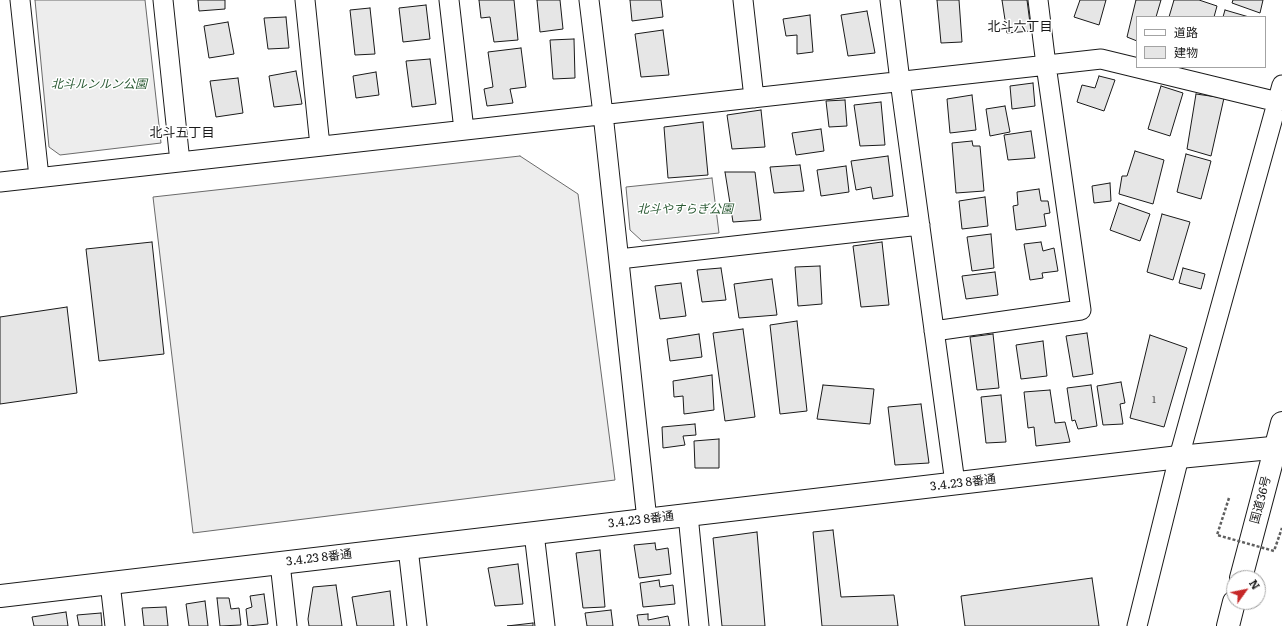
<!DOCTYPE html>
<html>
<head>
<meta charset="utf-8">
<style>
  body { margin:0 }
  #map { position:relative; width:1282px; height:626px; overflow:hidden; background:#fff; font-family:Literata,"Noto Sans JP",serif }
  canvas { display:block }
  .legend { position:absolute; left:1136px; top:16px; width:130px; height:52px; box-sizing:border-box; background:#fff; border:1px solid #a3a3a3; margin:0; padding:5px 7px; list-style:none; font-size:12px; color:#1a1a1a }
  .legend li { display:flex; align-items:center; gap:8px; height:20px }
  .legend b { width:20px; border:1px solid #a3a3a3 }
  .north { position:absolute; left:1226px; top:570px; width:40px; height:40px; box-sizing:border-box; background:#fff; border:1px solid #a3a3a3; border-radius:50%; rotate:57deg; font-size:11px; font-weight:700; line-height:16px; text-align:center; color:#1a1a1a }
  .north::after { content:''; display:block; margin:auto; width:14px; height:18px; background:#c62828; clip-path:polygon(50% 0,100% 100%,50% 72%,0 100%) }
</style>
</head>
<body>
<div id="map">
<canvas width="1282" height="626"></canvas>
<ul class="legend">
<li><b style="height:5px;background:#fff"></b>道路</li>
<li><b style="height:11px;background:#e6e6e6"></b>建物</li>
</ul>
<div class="north">N</div>
</div>
<script>
const c = document.querySelector('canvas').getContext('2d');
c.lineJoin = 'round';
function paint(path, color) { c.fillStyle = color; c.fill(path, 'evenodd'); }
const poly = rows => new Path2D(rows.map(r => 'M' + r).join(''));
function trace(path, color, width, dash) { c.strokeStyle = color; c.lineWidth = width; c.lineCap = dash ? 'butt' : 'round'; c.setLineDash(dash || []); c.stroke(path); }
function drawText(font, color, halo, rows, align = 'center') {
  c.font = font + ' Literata,"Noto Sans JP",serif'; c.lineWidth = 3; c.setLineDash([]); c.textBaseline = 'middle'; c.strokeStyle = halo; c.fillStyle = color; for (const [text, x, y, turn = 0] of rows) {
    c.save(); c.translate(x, y); c.rotate((+turn || 0) * Math.PI / 180); c.textAlign = isNaN(turn) ? turn : align; if (halo) c.strokeText(text, 0, 0); c.fillText(text, 0, 0); c.restore();
  }
}
const built = poly([
  [35,0,145,0,161,143,60,155,49,147,35,0],
  [520,156,578,194,615,480,193,533,153,197,520,156],
  [712,178,719,233,642,241,630,230,626,187,712,178]
]);
paint(built, '#ededed');
trace(built, '#6a6a6a', 1);
const building = poly([
  [198,0,225,0,225,9,199,11,198,0],
  [479,0,514,0,518,40,494,42,490,17,481,18,479,0],
  [537,0,560,0,563,29,540,32,537,0],
  [630,0,661,0,663,17,632,21,630,0],
  [937,0,959,0,962,42,941,43,937,0],
  [1002,0,1027,0,1031,31,1007,33,1002,0],
  [1080,0,1106,0,1099,25,1074,17,1080,0],
  [1136,0,1161,0,1156,17,1137,17,1137,41,1127,37,1136,0],
  [1174,0,1199,0,1217,6,1214,17,1169,17,1174,0],
  [1233,0,1263,0,1260,13,1232,3,1233,0],
  [426,5,430,39,403,42,399,8,426,5],
  [370,8,375,54,355,55,350,10,370,8],
  [1225,10,1249,17,1223,17,1225,10],
  [867,11,875,53,848,56,841,15,867,11],
  [810,15,813,52,797,54,797,35,786,36,783,19,810,15],
  [286,17,289,48,268,49,264,18,286,17],
  [228,22,234,54,209,58,204,26,228,22],
  [663,30,669,75,641,77,635,34,663,30],
  [574,39,575,78,553,79,550,40,574,39],
  [521,48,526,87,510,89,513,103,487,106,484,89,493,87,488,52,521,48],
  [430,59,436,104,412,107,406,61,430,59],
  [296,71,302,104,274,107,269,76,296,71],
  [376,72,379,95,356,98,353,76,376,72],
  [1099,76,1115,80,1104,111,1077,102,1082,85,1095,88,1099,76],
  [238,78,243,113,216,117,210,81,238,78],
  [1033,83,1035,106,1012,109,1010,86,1033,83],
  [1161,86,1183,93,1170,136,1148,129,1161,86],
  [1196,94,1224,98,1211,156,1187,149,1196,94],
  [972,95,976,130,950,133,947,99,972,95],
  [845,100,847,126,829,127,826,101,845,100],
  [881,102,885,145,860,146,854,105,881,102],
  [1005,106,1010,132,990,136,986,109,1005,106],
  [761,110,765,147,732,149,727,115,761,110],
  [703,122,708,175,668,178,664,127,703,122],
  [821,129,824,151,796,155,792,133,821,129],
  [1031,131,1035,158,1008,160,1004,135,1031,131],
  [972,141,973,146,980,146,984,191,956,193,952,143,972,141],
  [1135,151,1164,160,1153,204,1119,194,1122,176,1127,176,1135,151],
  [1186,154,1211,161,1201,199,1177,192,1186,154],
  [888,156,893,196,873,199,871,187,856,190,851,161,888,156],
  [800,165,804,191,774,193,770,167,800,165],
  [846,166,849,192,821,196,817,170,846,166],
  [725,172,755,172,761,220,733,222,725,172],
  [1110,183,1111,201,1094,203,1092,186,1110,183],
  [1039,189,1041,201,1048,201,1050,213,1044,214,1046,226,1016,230,1013,206,1018,205,1017,192,1039,189],
  [985,197,988,226,962,229,959,201,985,197],
  [1119,203,1150,214,1140,241,1110,230,1119,203],
  [1162,214,1190,222,1173,280,1147,272,1162,214],
  [991,234,994,268,972,271,967,237,991,234],
  [152,242,164,354,99,361,86,249,152,242],
  [882,242,889,305,861,307,853,246,882,242],
  [1041,242,1043,251,1054,248,1058,271,1042,273,1043,278,1030,280,1024,244,1041,242],
  [820,266,822,304,798,306,795,267,820,266],
  [721,268,726,300,702,302,697,270,721,268],
  [1183,268,1205,274,1201,289,1179,283,1183,268],
  [995,272,998,295,966,299,962,276,995,272],
  [772,279,777,315,739,318,734,284,772,279],
  [681,283,686,316,660,319,655,286,681,283],
  [67,307,77,393,0,404,0,317,67,307],
  [797,321,807,411,780,414,770,325,797,321],
  [743,329,755,417,725,421,713,333,743,329],
  [1087,333,1093,374,1073,377,1066,336,1087,333],
  [699,334,702,357,670,361,667,339,699,334],
  [993,334,999,388,977,390,970,337,993,334],
  [1150,335,1187,348,1164,427,1130,418,1150,335],
  [1043,341,1047,376,1021,379,1016,345,1043,341],
  [712,375,714,410,684,414,683,396,674,397,673,381,712,375],
  [1121,382,1125,403,1120,404,1123,424,1103,425,1097,386,1121,382],
  [823,385,874,389,870,424,817,419,823,385],
  [1091,385,1097,426,1078,429,1075,420,1072,421,1067,388,1091,385],
  [1050,390,1055,423,1065,422,1070,442,1036,446,1034,427,1028,428,1024,392,1050,390],
  [1001,395,1006,442,986,443,981,397,1001,395],
  [921,404,929,463,895,465,888,407,921,404],
  [695,424,696,435,683,436,685,445,663,448,662,427,695,424],
  [719,439,719,468,695,468,694,441,719,439],
  [833,530,841,597,894,595,898,626,822,626,813,532,833,530],
  [757,532,765,626,722,626,713,538,757,532],
  [655,543,656,550,668,548,671,574,639,578,634,545,655,543],
  [600,550,605,607,583,608,576,553,600,550],
  [518,564,523,604,495,606,488,568,518,564],
  [1092,578,1099,626,965,626,961,596,1092,578],
  [659,580,660,587,673,585,675,604,643,607,640,583,659,580],
  [336,585,342,626,309,626,308,619,313,587,336,585],
  [390,591,394,626,357,626,352,597,390,591],
  [264,594,268,624,248,626,246,609,252,607,250,596,264,594],
  [217,598,229,598,231,609,239,608,241,625,220,626,217,598],
  [205,601,208,626,189,626,186,604,205,601],
  [166,607,168,626,144,626,142,608,166,607],
  [611,610,613,626,587,626,585,613,611,610],
  [66,612,68,626,34,626,32,617,66,612],
  [101,613,102,626,79,626,77,615,101,613],
  [648,614,648,620,668,616,670,626,639,626,637,615,648,614],
  [533,623,533,626,507,626,533,623]
]);
paint(building, '#e6e6e6');
trace(building, '#1a1a1a', 1);
const street = poly([
  [20,0,39,177],
  [163,0,180,162],
  [305,0,320,146],
  [449,0,464,130],
  [589,0,603,114,647,520],
  [743,0,754,98],
  [890,0,900,81,955,483],
  [0,182,1101,59,1278,102],
  [619,259,920,225],
  [934,331,1081,310,1046,65,1038,0],
  [688,515,699,626],
  [534,533,545,626],
  [408,548,417,626],
  [280,563,287,626],
  [110,583,115,626],
  [1137,626,1179,457,1282,85]
]);
const secondary = poly([
  [0,596,1179,457,1282,447]
]);
const highway = poly([
  [1241,578,1282,423],
  [1228,626,1234,602]
]);
trace(street, '#1a1a1a', 21);
trace(secondary, '#1a1a1a', 24);
trace(highway, '#1a1a1a', 24);
trace(street, '#fff', 19);
trace(secondary, '#fff', 22);
trace(highway, '#fff', 22);
trace(poly([
  [1229,498,1217,535,1274,551,1282,528]
]), '#5f5f5f', 2.5, [3, 2]);
drawText('10px', '#4d4d4d', null, [
  ["1",1154,400]
]);
drawText('italic 12px', '#2b5a34', '#fff', [
  ["北斗ルンルン公園",99,84],
  ["北斗やすらぎ公園",685,209]
]);
drawText('12px', '#1a1a1a', '#fff', [
  ["3.4.23 8番通",963,483,-7],
  ["国道36号",1261,500,-75],
  ["3.4.23 8番通",641,520,-7],
  ["3.4.23 8番通",319,558,-7]
]);
drawText('13px', '#1a1a1a', '#fff', [
  ["北斗六丁目",1020,27],
  ["北斗五丁目",182,133]
]);
</script>
</body>
</html>
